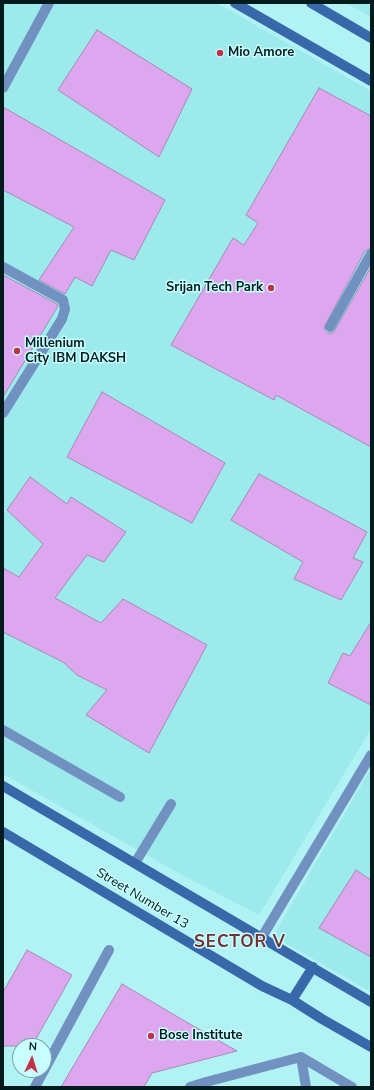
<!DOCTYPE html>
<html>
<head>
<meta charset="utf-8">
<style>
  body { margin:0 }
  #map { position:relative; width:374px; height:1090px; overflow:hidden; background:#b1f3f4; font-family:"Nunito Sans",sans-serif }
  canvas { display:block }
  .frame { position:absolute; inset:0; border:4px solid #011b1c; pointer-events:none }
  .north { position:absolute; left:12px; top:1038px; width:40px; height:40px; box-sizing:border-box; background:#c9feff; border:1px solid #79a3a4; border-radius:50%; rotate:4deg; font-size:11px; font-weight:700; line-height:16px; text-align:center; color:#011b1c }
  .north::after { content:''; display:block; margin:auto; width:14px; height:18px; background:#c23147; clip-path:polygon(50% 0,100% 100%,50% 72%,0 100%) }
</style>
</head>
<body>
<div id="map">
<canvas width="374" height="1090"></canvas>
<div class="frame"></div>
<div class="north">N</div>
</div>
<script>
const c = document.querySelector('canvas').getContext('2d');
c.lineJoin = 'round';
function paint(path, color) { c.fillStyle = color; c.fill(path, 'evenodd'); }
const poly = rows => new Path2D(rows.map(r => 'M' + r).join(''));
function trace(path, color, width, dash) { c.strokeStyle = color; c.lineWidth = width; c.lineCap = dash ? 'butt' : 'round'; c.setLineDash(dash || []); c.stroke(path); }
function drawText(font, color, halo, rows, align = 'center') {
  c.font = font + ' "Nunito Sans",sans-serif'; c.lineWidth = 3; c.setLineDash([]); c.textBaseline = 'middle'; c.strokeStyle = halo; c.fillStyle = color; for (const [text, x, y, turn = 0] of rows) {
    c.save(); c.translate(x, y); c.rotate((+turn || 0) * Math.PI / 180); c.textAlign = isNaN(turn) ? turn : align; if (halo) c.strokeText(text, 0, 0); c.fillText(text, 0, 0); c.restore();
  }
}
paint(poly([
  [3,3,217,3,371,91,371,729,259,915,180,874,3,774],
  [346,3,371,3,371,17],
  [371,768,371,992,273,936]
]), '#9ceaeb');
const building = poly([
  [97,30,192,89,159,157,58,90,97,30],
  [319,88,371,116,371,248,365,251,324,327,325,331,327,333,333,333,335,330,371,267,371,447,276,395,274,400,171,345,233,238,244,245,258,223,246,215,319,88],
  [3,107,165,200,134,260,111,250,92,286,75,277,65,294,39,280,74,227,3,190,3,107],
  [3,275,57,304,58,306,3,397,3,275],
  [102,392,225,463,192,523,67,457,102,392],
  [259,474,367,532,353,558,363,562,341,600,294,579,303,562,231,520,259,474],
  [30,477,67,504,71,497,126,532,104,562,87,555,55,598,101,623,123,599,207,645,149,753,86,715,107,690,77,675,63,662,3,632,3,568,19,577,43,544,7,510,30,477],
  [371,622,371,705,328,683,343,653,350,656,371,622],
  [356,870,371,880,371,957,319,928,356,870],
  [27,950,72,975,32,1046,3,1046,3,992,27,950],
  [122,984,183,1020,237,1051,152,1073,144,1087,61,1087,122,984]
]);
paint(building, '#dda7ef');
trace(building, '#a88bb2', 1);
trace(poly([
  [3,88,49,3],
  [3,267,63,300,65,309,62,319,3,413],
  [330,327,371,254],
  [3,730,120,797],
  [135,863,171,804],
  [301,1057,306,1087],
  [35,1087,109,950],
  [190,1087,206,1082,301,1057,352,1087]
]), '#7191c0', 10);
trace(poly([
  [262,937,371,755]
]), '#7191c0', 10);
trace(poly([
  [235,3,371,81],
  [311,3,371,38],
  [3,786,371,1002],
  [3,832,262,986,292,1000,322,1019,371,1047],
  [292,1000,313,967]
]), '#3867aa', 10);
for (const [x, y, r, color] of [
  [220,53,4,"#c23147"],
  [271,288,4,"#c23147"],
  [17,351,4,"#c23147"],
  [151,1036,4,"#c23147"]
]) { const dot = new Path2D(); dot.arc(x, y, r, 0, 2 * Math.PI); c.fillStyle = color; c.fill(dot); trace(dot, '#c9feff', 1.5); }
drawText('bold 13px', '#011b1c', '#c9feff', [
  ["Mio Amore",228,53],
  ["Srijan Tech Park",263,288,"right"],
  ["Millenium",25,344],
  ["City IBM DAKSH",25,359],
  ["Bose Institute",159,1036]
], 'left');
drawText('13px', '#011b1c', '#c9feff', [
  ["Street Number 13",142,899,31]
]);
c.letterSpacing = '1px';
drawText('bold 17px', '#762f35', '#c9feff', [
  ["SECTOR V",240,943]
]);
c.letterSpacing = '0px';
</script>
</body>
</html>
